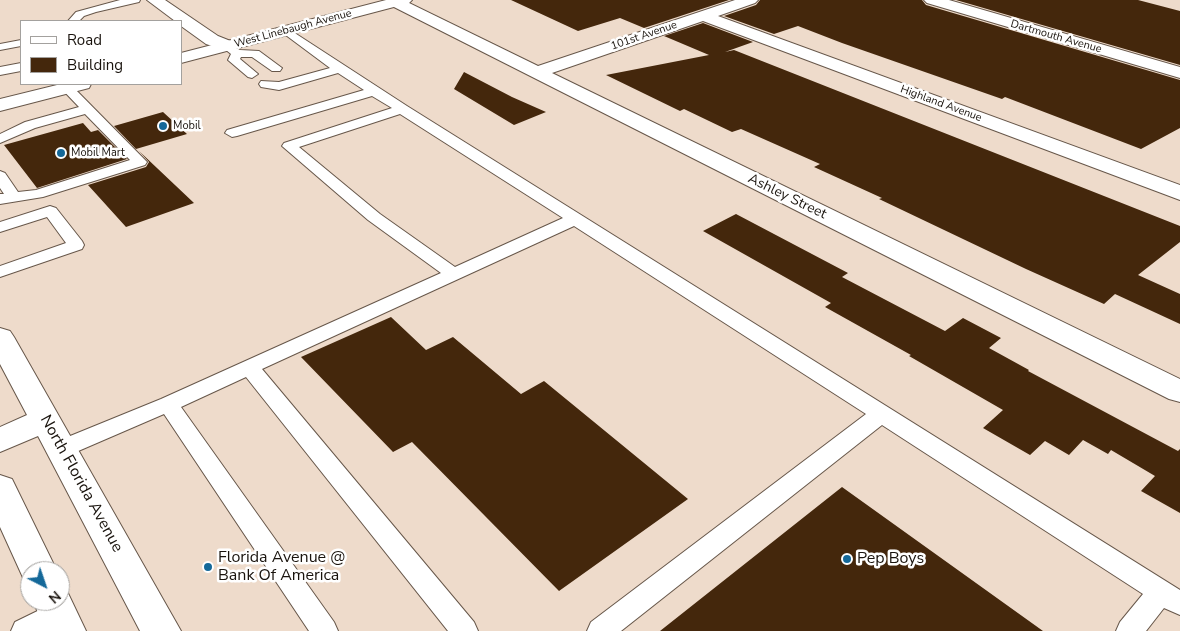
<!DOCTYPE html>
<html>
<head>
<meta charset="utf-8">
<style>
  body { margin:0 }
  #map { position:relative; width:1180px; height:631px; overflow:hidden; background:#eedbcb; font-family:"Nunito Sans",sans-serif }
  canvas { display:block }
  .legend { position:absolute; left:20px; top:20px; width:162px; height:65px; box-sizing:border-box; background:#fff; border:1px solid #a3a19e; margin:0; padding:6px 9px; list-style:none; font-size:15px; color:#19130d }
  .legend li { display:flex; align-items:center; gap:10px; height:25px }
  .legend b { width:25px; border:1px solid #a3a19e }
  .north { position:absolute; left:20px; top:561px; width:50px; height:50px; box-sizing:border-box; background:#fff; border:1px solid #a3a19e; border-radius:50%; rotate:139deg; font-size:14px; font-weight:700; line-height:20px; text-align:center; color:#19130d }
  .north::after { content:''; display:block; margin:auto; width:18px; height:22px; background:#146899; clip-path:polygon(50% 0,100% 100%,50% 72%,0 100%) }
</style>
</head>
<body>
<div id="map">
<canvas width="1180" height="631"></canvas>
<ul class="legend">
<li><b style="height:6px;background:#fff"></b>Road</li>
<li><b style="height:14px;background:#44270c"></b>Building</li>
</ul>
<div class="north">N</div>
</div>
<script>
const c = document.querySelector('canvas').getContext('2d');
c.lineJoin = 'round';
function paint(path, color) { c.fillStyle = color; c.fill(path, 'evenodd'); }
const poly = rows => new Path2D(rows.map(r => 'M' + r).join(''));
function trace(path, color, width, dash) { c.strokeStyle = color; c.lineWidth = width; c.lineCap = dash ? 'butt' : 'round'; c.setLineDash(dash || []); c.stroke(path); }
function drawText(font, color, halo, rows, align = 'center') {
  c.font = font + ' "Nunito Sans",sans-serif'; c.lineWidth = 5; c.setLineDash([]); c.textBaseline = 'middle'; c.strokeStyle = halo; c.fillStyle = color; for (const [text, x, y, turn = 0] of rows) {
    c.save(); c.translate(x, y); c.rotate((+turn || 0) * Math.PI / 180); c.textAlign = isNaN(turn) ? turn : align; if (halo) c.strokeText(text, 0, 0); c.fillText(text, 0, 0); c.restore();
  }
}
paint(poly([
  [511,0,729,0,644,28,620,18,578,31],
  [760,0,922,0,926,5,1180,80,1180,128,1141,149,1005,97,1002,99,842,43,798,26,774,34,724,16,756,5],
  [956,0,1138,0,1180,11,1180,65],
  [703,23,753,42,725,52,734,50,1180,226,1180,242,1138,275,1180,294,1180,324,1115,294,1104,304,1026,269,879,199,882,198,814,167,820,164,741,129,732,132,684,109,680,111,606,75,709,55,664,36],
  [464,72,512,97,546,112,514,125,454,89],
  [163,112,187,134,136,149,114,126],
  [83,123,91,132,98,130,127,159,37,188,4,145],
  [139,151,194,203,126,227,88,185,146,167,149,162],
  [736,214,848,273,842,277,945,331,963,318,1001,338,989,348,1029,370,1028,371,1178,451,1180,449,1180,513,1141,491,1155,476,1111,450,1108,454,1083,440,1069,455,1045,441,1030,455,983,428,1003,410,909,356,911,355,825,307,831,303,703,231],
  [391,317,426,350,453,337,521,394,544,381,688,499,559,591,412,442,393,452,301,357],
  [842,487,1043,631,660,631]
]), '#44270c');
const lane = poly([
  [120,0,140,0,139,2,96,12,84,16,79,21,68,21,76,12,120,0],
  [287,28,407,106,1180,590,1180,615,1164,608,1146,631,1116,631,1120,622,1143,594,882,425,621,631,587,631,591,622,866,414,574,226,262,369,474,622,478,631,448,631,246,377,181,407,334,622,338,631,309,631,164,414,69,455,61,457,53,455,50,449,53,443,161,399,441,273,368,220,282,146,284,143,392,108,372,96,237,136,232,137,225,133,227,130,364,90,338,73,279,90,261,87,259,84,261,81,279,82,330,68,283,33,281,31,283,29,287,28],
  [400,114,563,218,455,267,380,214,299,147,400,114],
  [21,40,21,46,0,50,0,44,21,40],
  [227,43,240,50,259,51,282,68,280,71,272,71,252,57,241,57,240,59,258,74,252,78,248,77,228,60,231,54,221,46,227,43],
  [21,63,21,71,0,75,0,67,21,63],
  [57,84,70,84,147,162,145,165,43,197,0,204,0,194,4,194,0,188,0,171,5,173,18,192,36,190,130,160,85,114,35,128,0,143,0,134,25,122,79,107,57,84],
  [50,206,56,208,82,241,84,245,82,249,0,277,0,266,66,243,47,217,0,232,0,222,50,206],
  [58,601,67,605,71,613,67,621,50,631,11,631,15,622,58,601]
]);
const street = poly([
  [147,0,165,0,218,36,233,42,236,46,233,50,227,51,206,44,181,26,181,21,175,21,147,0],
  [389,0,403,0,538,66,735,0,758,0,755,3,718,16,1180,185,1180,200,703,21,552,73,1180,379,1180,402,1169,399,390,5,387,2,389,0],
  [924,0,949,0,1180,67,1180,78,927,3,924,0]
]);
const secondary = poly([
  [386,0,412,0,409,3,181,63,181,53,386,0],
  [61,84,91,84,89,88,0,111,0,99,61,84]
]);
const primary = poly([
  [0,328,10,331,14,337,181,631,140,631,38,436,0,452,0,427,27,415,0,364,0,328],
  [0,475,12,479,57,571,30,571,30,584,25,582,0,527,0,475],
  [60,587,66,589,86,631,46,631,33,601,60,601,60,587]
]);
trace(lane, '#67574a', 2);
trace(street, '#67574a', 2);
trace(secondary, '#67574a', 2);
trace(primary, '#67574a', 2);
paint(lane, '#fff');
paint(street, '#fff');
paint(secondary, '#fff');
paint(primary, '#fff');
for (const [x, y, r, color] of [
  [163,126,5,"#146899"],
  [61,153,5,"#146899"],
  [847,559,5,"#146899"],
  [208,567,5,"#146899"]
]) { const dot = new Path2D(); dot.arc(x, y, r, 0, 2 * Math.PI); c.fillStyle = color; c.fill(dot); trace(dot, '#fff', 2); }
drawText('11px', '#19130d', '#fff', [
  ["West Linebaugh Avenue",293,29,-15],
  ["101st Avenue",644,36,-19],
  ["Dartmouth Avenue",1056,37,16],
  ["Highland Avenue",941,104,20]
]);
drawText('11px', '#19130d', '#fff', [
  ["Mobil",173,126],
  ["Mobil Mart",71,153]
], 'left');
drawText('14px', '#19130d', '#fff', [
  ["Ashley Street",787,197,26]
]);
drawText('16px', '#19130d', '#fff', [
  ["North Florida Avenue",81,484,61]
]);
drawText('16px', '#19130d', '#fff', [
  ["Florida Avenue @",218,558],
  ["Bank Of America",218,576],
  ["Pep Boys",857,559]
], 'left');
</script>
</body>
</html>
